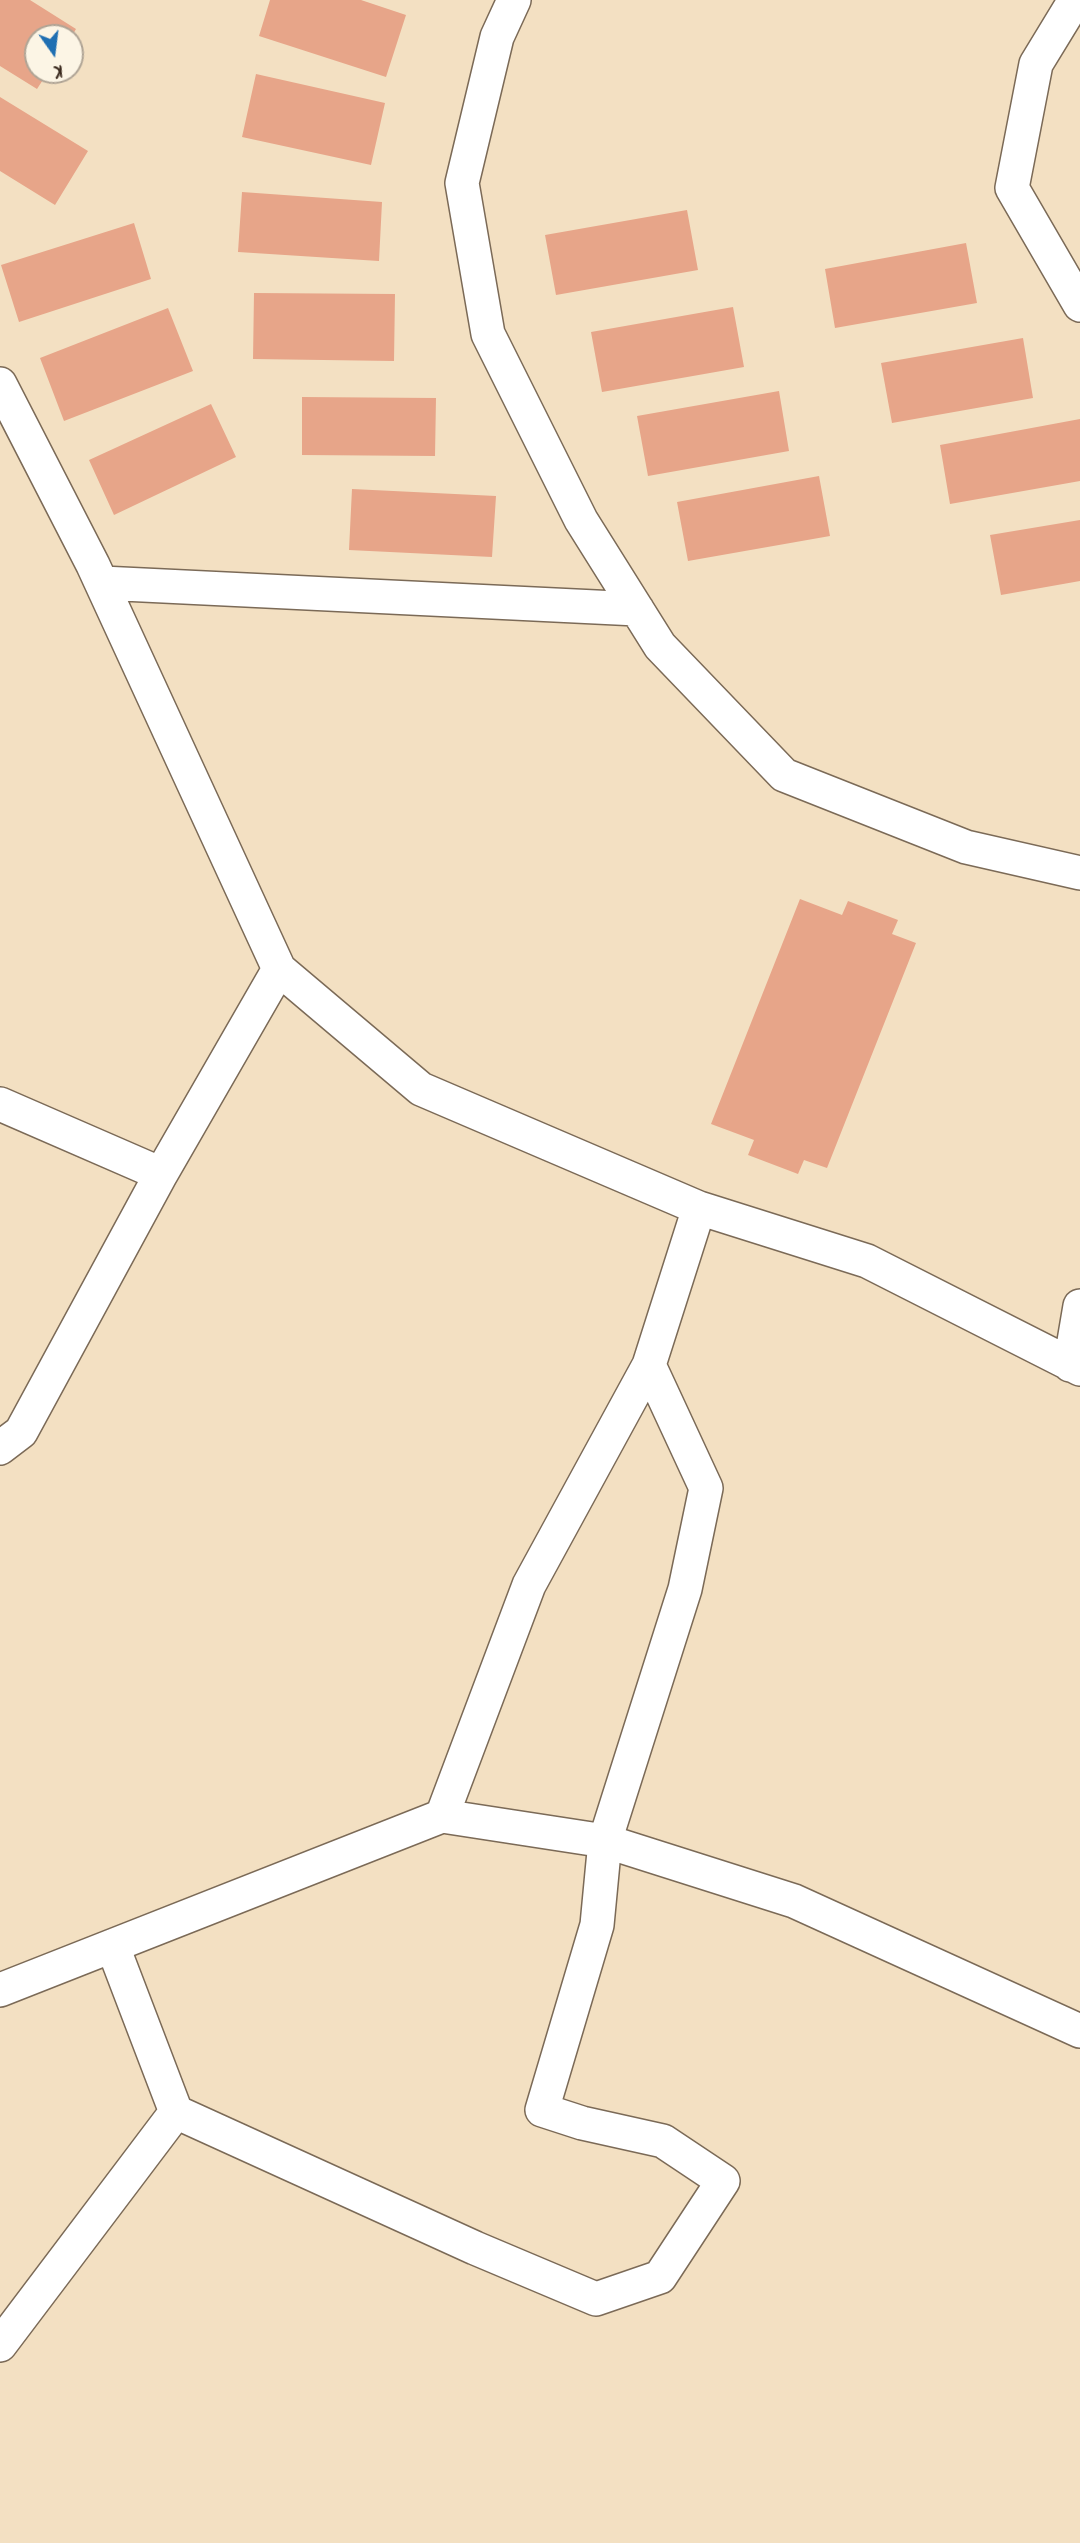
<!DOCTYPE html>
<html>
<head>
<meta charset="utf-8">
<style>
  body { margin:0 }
  #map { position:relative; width:1080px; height:2543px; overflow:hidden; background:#f3e0c2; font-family:Kalam,sans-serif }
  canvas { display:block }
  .north { position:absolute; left:24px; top:24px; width:60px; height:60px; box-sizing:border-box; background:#fcf5e5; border:2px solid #afa495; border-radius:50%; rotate:166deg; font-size:16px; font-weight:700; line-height:24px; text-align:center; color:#3b2a1e }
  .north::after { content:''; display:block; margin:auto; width:21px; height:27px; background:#1f6fb2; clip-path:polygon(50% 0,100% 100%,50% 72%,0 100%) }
</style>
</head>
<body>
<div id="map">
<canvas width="1080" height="2543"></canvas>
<div class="north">K</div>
</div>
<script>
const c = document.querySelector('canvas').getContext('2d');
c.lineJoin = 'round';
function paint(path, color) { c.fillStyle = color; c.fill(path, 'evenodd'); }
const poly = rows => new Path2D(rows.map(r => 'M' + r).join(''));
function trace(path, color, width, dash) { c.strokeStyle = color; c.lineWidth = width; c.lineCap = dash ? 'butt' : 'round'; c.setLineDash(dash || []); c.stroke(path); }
paint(poly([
  [0,0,30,0,76,29,72,36,36,36,36,72,48,72,37,89,0,66],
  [270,0,361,0,406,15,386,77,259,36],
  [256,74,385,103,371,165,242,137],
  [0,97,88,151,55,205,0,171],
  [242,192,382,202,379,261,238,252],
  [687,210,698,270,556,295,545,235],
  [134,223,151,279,19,322,1,265],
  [966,243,977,303,835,328,825,269],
  [254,293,395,294,394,361,253,359],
  [733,307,744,367,602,392,591,332],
  [168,308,193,371,64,421,40,358],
  [1023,338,1033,398,892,423,881,363],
  [779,391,789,451,648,476,637,416],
  [302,397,436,398,435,456,302,455],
  [211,404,236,457,114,515,89,460],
  [1080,419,1080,481,950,504,940,445],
  [819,476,830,536,688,561,677,502],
  [352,489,496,496,492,557,349,550],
  [1080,520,1080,581,1001,595,990,535],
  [800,899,842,915,848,901,898,920,892,934,916,943,827,1168,804,1160,798,1174,748,1155,754,1140,711,1124]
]), '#e7a589');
const street = poly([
  [514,0,497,37,462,183,488,334,581,520,660,646,784,775,966,847,1080,873],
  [1075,0,1036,64,1012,188,1080,305],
  [0,384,93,565,279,969,421,1089,699,1208,867,1261,1080,1369],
  [102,583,637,609],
  [0,1104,161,1174],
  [1070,1365,1080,1306],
  [0,1448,21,1432,161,1174,279,969],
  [442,1816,529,1585,649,1365,699,1208],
  [113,1947,176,2112,475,2248,596,2299,660,2277,723,2181,663,2141,582,2123,542,2110,597,1925,605,1841,685,1589,706,1488,649,1365],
  [0,1990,442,1816,605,1841,794,1901,1080,2031],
  [0,2345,176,2112]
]);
trace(street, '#7b6a57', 36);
trace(street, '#fff', 33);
</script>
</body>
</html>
